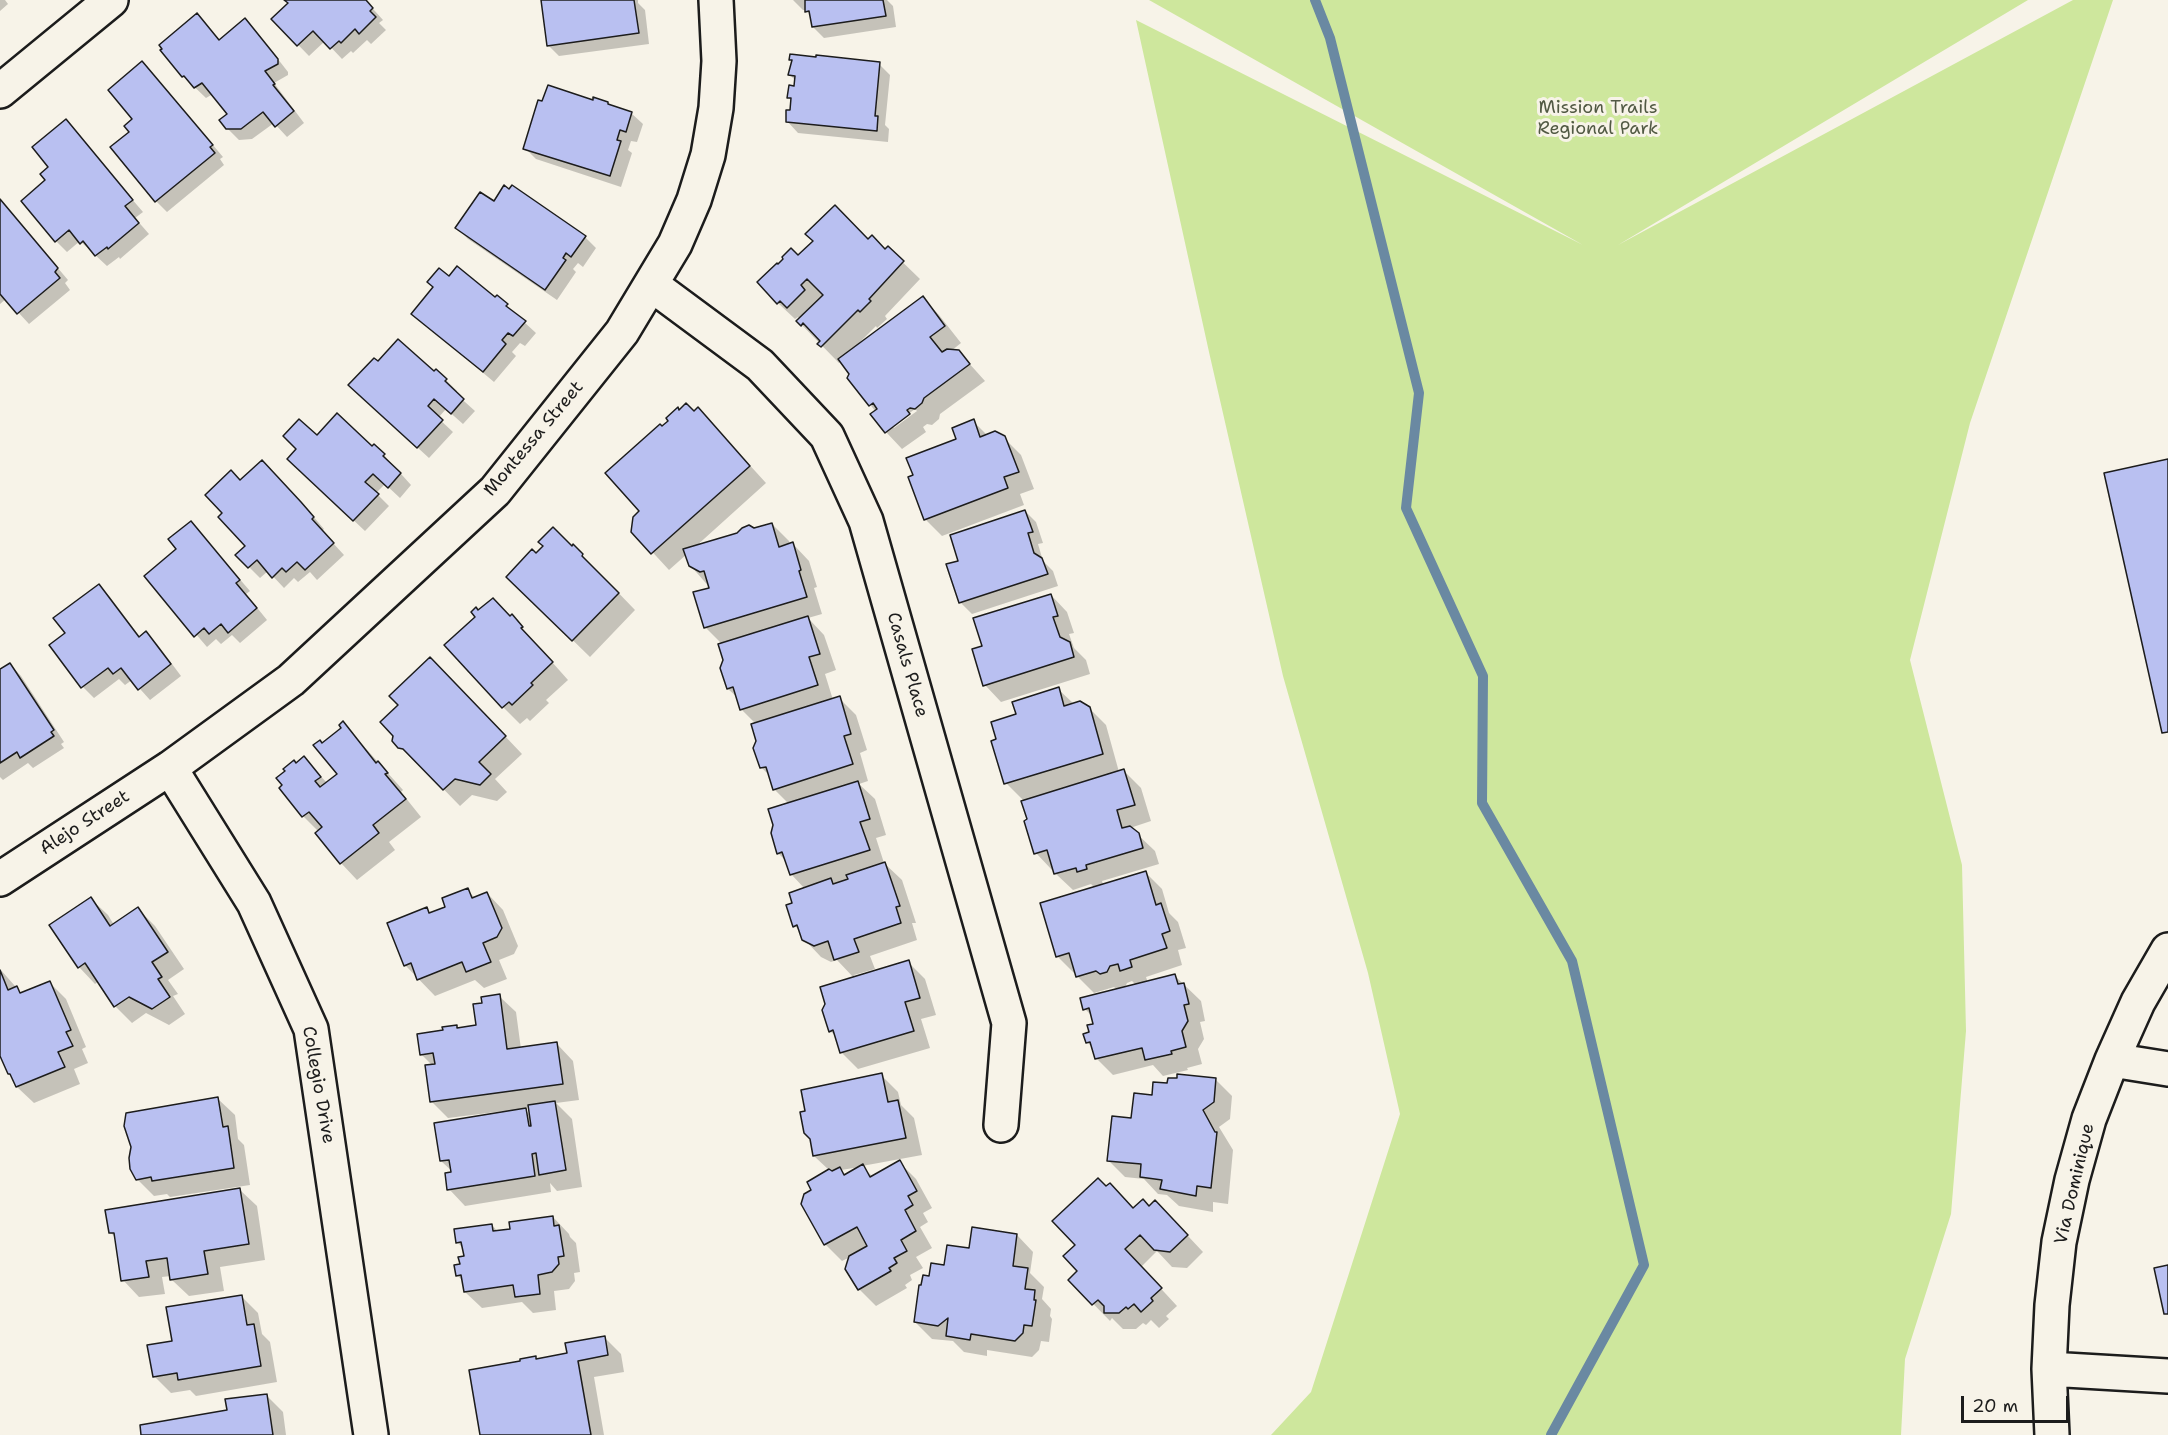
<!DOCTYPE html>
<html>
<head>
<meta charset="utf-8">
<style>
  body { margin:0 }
  #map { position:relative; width:2168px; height:1435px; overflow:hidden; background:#f7f3e8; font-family:"Shantell Sans",sans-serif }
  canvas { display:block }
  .scale { position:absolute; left:1961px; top:1396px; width:108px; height:27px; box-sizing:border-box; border:3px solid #1c1c1c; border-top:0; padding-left:8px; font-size:18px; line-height:21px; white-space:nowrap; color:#1c1c1c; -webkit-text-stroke:4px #f7f3e8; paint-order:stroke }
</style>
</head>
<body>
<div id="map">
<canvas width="2168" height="1435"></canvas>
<div class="scale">20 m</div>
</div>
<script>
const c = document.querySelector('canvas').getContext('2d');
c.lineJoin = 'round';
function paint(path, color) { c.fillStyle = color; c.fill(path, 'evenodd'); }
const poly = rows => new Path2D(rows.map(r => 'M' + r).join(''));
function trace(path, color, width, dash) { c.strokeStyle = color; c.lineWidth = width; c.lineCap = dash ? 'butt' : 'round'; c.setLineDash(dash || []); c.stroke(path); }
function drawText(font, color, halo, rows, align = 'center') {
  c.font = font + ' "Shantell Sans",sans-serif'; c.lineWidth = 6; c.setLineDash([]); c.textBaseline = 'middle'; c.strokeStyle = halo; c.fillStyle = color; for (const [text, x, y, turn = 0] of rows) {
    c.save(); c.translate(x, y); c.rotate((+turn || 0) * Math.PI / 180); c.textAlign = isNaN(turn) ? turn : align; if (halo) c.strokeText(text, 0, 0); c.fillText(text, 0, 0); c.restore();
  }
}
paint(poly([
  [1149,0,2028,0,1618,245,2073,0,2113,0,1970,423,1910,660,1962,865,1966,1031,1951,1214,1905,1359,1901,1435,1271,1435,1311,1392,1400,1114,1368,973,1283,676,1209,352,1136,20,1583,245]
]), '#cee79d');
paint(poly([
  [0,0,5,0,8,4,0,11],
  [287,0,365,0,383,20,379,23,386,30,371,44,367,40,353,53,351,51,342,59,325,41,309,56,273,19,290,3],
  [543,0,638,0,638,3,645,10,649,44,559,56,548,45],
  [793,0,887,0,893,6,896,27,824,38,813,27,812,16,806,10,803,10],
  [197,15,220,41,245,20,256,31,288,72,288,75,274,83,304,123,287,137,274,123,252,139,239,140,227,128,229,114,213,94,206,98,183,76],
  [791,60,879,64,890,75,885,125,889,129,888,142,798,133,787,121,792,101,788,97,795,88,796,81,790,75,793,62],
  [165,88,223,157,220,159,224,165,167,212,156,201,131,132,134,119],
  [594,102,607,103,611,107,631,113,643,124,637,142,631,141,628,150,632,153,621,187,536,159,525,148],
  [65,121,143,212,135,218,149,234,120,259,119,257,107,266,80,241,67,252,56,241,47,180],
  [512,187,585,237,596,248,583,267,578,263,573,269,576,272,557,300,468,239,457,228,494,204],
  [0,200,68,280,65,283,70,290,29,324,6,299,0,304],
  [868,241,885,251,888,248,920,279,885,316,887,319,877,328,876,326,859,343,860,345,923,298,939,315,961,343,951,351,958,351,985,381,940,414,939,419,932,425,927,424,923,427,926,432,902,449,886,432,876,412,849,378,851,374,841,361,839,363,836,360,798,321,800,319,798,317,795,319,778,303,798,257],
  [915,409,917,411,894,428,892,426],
  [497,297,536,333,525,346,520,343,512,352,516,356,494,382,413,314],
  [378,363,446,380,457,391,455,393,475,411,463,424,446,409,438,418,453,432,429,458,361,396],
  [679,411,694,413,714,426,766,483,694,548,772,524,789,541,790,545,793,544,809,561,817,587,814,588,822,614,808,618,824,635,836,670,825,674,833,700,839,698,856,715,867,750,860,753,868,781,859,784,875,799,886,835,876,838,884,863,902,880,916,923,912,923,917,940,870,956,875,969,854,975,855,978,908,962,925,979,936,1015,921,1019,930,1048,858,1069,841,1052,837,1037,830,1031,854,978,837,960,831,962,821,957,804,939,802,933,795,926,794,904,805,889,791,874,787,862,778,853,789,804,774,789,770,776,761,767,756,724,741,709,738,698,728,689,722,644,705,627,711,589,690,565,687,554,669,570,633,531,642,511,662,428],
  [973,421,988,436,1004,438,1021,455,1034,489,1020,494,1024,505,942,536,925,519,915,476,958,440],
  [317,437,384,455,411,485,400,498,385,484,376,493,389,506,365,531,300,470],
  [273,473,312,515,324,529,322,531,344,555,317,580,310,572,298,582,294,578,284,588,268,571,260,578,237,555,247,546,240,482],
  [1025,511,1036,522,1043,543,1038,544,1043,561,1053,571,1058,586,972,614,961,603,948,565,960,562],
  [191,523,250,591,246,594,267,620,240,643,232,635,221,644,216,639,207,647,146,576,178,549],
  [536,555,582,555,635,610,590,657,508,577],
  [99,586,110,597,140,637,146,633,157,644,181,676,150,700,132,680,125,685,119,679,94,698,83,687,51,646,67,634],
  [1051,595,1067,612,1074,633,1069,634,1074,648,1086,660,1090,674,1001,702,985,685,984,647],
  [479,612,512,617,568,680,546,700,549,703,530,721,527,718,520,724,503,707,477,617],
  [10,664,21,676,64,742,61,744,64,748,33,768,28,763,3,780,0,777,0,671],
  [447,675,522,754,495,779,507,792,497,801,472,795,460,806,420,765,417,764,400,747],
  [1058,689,1074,704,1089,708,1106,725,1119,772,1124,771,1141,788,1151,821,1133,827,1134,831,1155,851,1159,864,1102,881,1103,885,1145,872,1162,889,1169,913,1178,922,1186,948,1178,950,1182,965,1146,977,1148,983,1175,976,1201,1001,1205,1021,1200,1022,1204,1039,1198,1049,1202,1064,1187,1068,1188,1070,1163,1076,1153,1065,1113,1075,1096,1058,1094,1049,1087,1042,1095,1025,1093,1017,1085,1009,1118,990,1114,987,1094,993,1077,976,1076,972,1074,973,1057,956,1095,888,1091,884,1073,890,1056,874,1055,869,1052,870,1036,853,1023,800,1006,783,998,740,1018,715],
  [1132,981,1136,985,1124,989,1127,983],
  [343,723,403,790,401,792,421,817,389,842,395,850,357,880,341,863,319,832,303,816,281,788,296,765,304,758,327,783,339,774,322,745,343,728],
  [467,890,475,898,487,893,503,910,518,946,514,954,499,960,507,979,484,988,475,980,435,996,405,965,427,909,431,914,447,908],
  [91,899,108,915,114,925,138,909,155,926,184,969,168,980,178,994,173,996,185,1014,169,1025,146,1013,132,1023,115,1006,99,981,95,984,79,967],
  [0,969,22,994,50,983,66,999,86,1047,82,1049,88,1063,74,1069,80,1084,34,1103,17,1087,14,1079,9,1074,0,1052],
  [499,996,516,1012,521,1049,557,1044,573,1061,579,1100,556,1103,572,1119,582,1187,557,1191,550,1183,551,1192,465,1206,449,1189,454,1173,441,1161,505,1113,504,1111,448,1118,432,1102,433,1066,421,1054,444,1032,456,1027,459,1029,478,1027,484,1004],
  [530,1107,531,1116,523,1108],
  [881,1075,898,1092,901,1105,914,1118,922,1155,862,1166,873,1177,899,1162,916,1179,932,1208,923,1213,928,1222,920,1227,932,1248,916,1257,923,1268,910,1275,912,1280,905,1285,907,1288,876,1306,859,1289,850,1257,842,1261,825,1244,803,1204,830,1171,814,1156],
  [860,1167,846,1175,841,1170],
  [1215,1079,1232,1096,1230,1119,1219,1127,1233,1150,1228,1204,1213,1202,1213,1212,1179,1206,1167,1195,1158,1194,1144,1179,1125,1177,1108,1160,1133,1119,1153,1097,1169,1085],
  [218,1099,235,1115,238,1139,244,1145,250,1185,170,1197,167,1194,154,1196,137,1179],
  [240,1190,257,1206,265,1260,220,1267,224,1291,189,1296,172,1280,171,1276,162,1277,165,1294,139,1297,123,1280,116,1238,110,1232],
  [1150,1207,1172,1219,1203,1252,1187,1268,1172,1267,1157,1251,1141,1267,1177,1306,1166,1316,1169,1319,1159,1328,1151,1320,1146,1325,1143,1323,1136,1329,1123,1329,1112,1318,1110,1321,1070,1280,1134,1210],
  [553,1217,569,1234,570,1237,576,1243,580,1272,574,1273,575,1281,569,1289,554,1291,556,1310,533,1313,522,1302,482,1308,465,1292,463,1281,457,1275,465,1257,464,1249,457,1242,492,1225,498,1232,512,1230],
  [1017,1235,1033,1252,1030,1273,1044,1287,1042,1299,1051,1309,1050,1316,1052,1319,1049,1342,1041,1341,1039,1350,1032,1357,987,1350,987,1356,964,1352,953,1341,932,1339,915,1322,930,1278,970,1250],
  [241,1296,258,1313,262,1334,270,1342,277,1382,196,1396,190,1390,171,1393,154,1376,174,1342],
  [605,1338,621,1354,624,1372,594,1377,604,1435,482,1435,535,1358,538,1360,569,1355],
  [266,1395,283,1412,286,1435,143,1435,229,1411]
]), '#0003');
trace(poly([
  [1315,0,1330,38,1419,393,1406,508,1483,676,1482,803,1572,961,1644,1265,1551,1435]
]), '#6a89a2', 10);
const building = poly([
  [284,0,366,0,373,8,370,11,376,17,359,34,355,29,341,43,339,41,330,49,313,31,297,46,271,19,288,3,284,0],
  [541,0,634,0,639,33,547,46,541,0],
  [805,0,883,0,886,16,812,27,809,11,805,12,805,0],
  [197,13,219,40,245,18,278,59,278,64,265,71,275,84,273,85,294,111,275,127,263,112,241,129,226,129,219,120,227,114,202,83,194,88,184,76,182,77,160,50,162,49,159,45,197,13],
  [790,54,816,57,816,55,880,62,875,116,878,116,877,131,786,122,786,110,790,110,791,98,787,98,789,85,794,86,795,76,788,75,792,60,789,60,790,54],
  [142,61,213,145,210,147,215,153,155,202,110,147,129,132,124,126,132,119,108,90,142,61],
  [548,85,593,100,593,97,608,102,608,104,632,112,626,132,620,130,617,140,621,141,610,176,523,149,538,100,542,101,548,85],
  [66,119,133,200,125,206,139,223,108,249,107,247,95,256,83,241,80,244,69,230,55,242,21,201,45,180,40,174,48,167,32,147,66,119],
  [504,185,509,189,512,185,586,236,571,257,566,253,563,258,566,260,545,290,455,228,480,192,494,201,504,185],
  [0,199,58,268,55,272,60,278,17,314,0,294,0,199],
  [835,205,868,239,872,235,885,249,888,246,904,261,869,299,871,301,860,312,858,310,821,347,817,344,820,341,803,323,801,326,796,321,823,295,807,279,801,285,805,290,787,308,780,301,777,304,757,282,777,263,778,264,783,259,782,257,791,248,798,255,813,241,805,234,835,205],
  [457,266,495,297,497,295,508,304,506,306,526,321,513,336,508,333,502,340,506,344,483,372,411,314,433,287,427,282,439,268,449,276,457,266],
  [923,296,945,326,930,337,942,352,947,349,959,350,970,364,924,398,922,403,915,409,910,408,907,410,910,414,885,433,870,414,877,409,873,403,869,406,847,378,849,374,838,359,923,296],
  [398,339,434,371,436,369,447,379,445,381,464,399,451,414,434,399,428,406,443,420,417,448,348,385,374,358,378,361,398,339],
  [686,403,694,411,698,407,750,466,651,554,631,532,633,517,639,511,605,473,660,424,662,426,668,421,666,418,678,407,679,410,686,403],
  [337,413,372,446,374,444,385,454,383,456,401,473,388,488,373,474,365,482,379,494,353,521,287,459,296,449,283,436,299,419,317,435,337,413],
  [974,419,980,437,995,431,1005,436,1019,472,1004,477,1008,488,924,520,908,477,913,475,906,458,956,439,952,428,974,419],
  [2168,459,2168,732,2162,733,2104,473,2168,459],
  [262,460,301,502,314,517,312,519,334,543,305,570,297,562,286,572,282,568,272,578,257,560,248,568,235,555,245,546,218,517,222,513,205,495,231,470,240,480,262,460],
  [1025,510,1033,532,1028,533,1034,553,1042,558,1048,574,959,603,946,564,958,561,950,535,1025,510],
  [191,521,240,580,236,583,257,608,228,633,221,624,209,634,204,628,194,637,144,576,176,549,168,539,191,521],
  [772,523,779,547,793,542,801,570,799,571,807,597,704,628,693,592,709,588,704,571,700,572,689,566,683,549,737,533,742,528,749,525,754,528,772,523],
  [553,527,572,546,573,544,583,554,582,556,619,593,572,641,506,577,532,549,536,553,543,546,538,542,553,527],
  [99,584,139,637,146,631,171,664,138,690,121,668,113,674,108,668,81,688,49,645,65,633,53,618,99,584],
  [1051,594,1058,616,1053,617,1060,637,1070,642,1074,657,983,686,972,649,982,646,973,618,1051,594],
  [493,598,510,616,512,614,523,627,521,628,553,662,531,683,533,685,512,705,509,702,502,708,444,645,475,617,471,612,476,607,478,610,493,598],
  [808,616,820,654,809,657,818,685,740,710,733,687,727,689,720,668,723,660,718,644,808,616],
  [430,657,506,736,479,762,491,774,480,785,455,779,443,790,403,749,398,748,392,741,393,736,380,722,398,705,389,696,430,657],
  [10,663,54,730,51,732,54,736,20,758,17,752,0,763,0,669,10,663],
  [1059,687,1064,706,1080,701,1090,707,1103,754,1004,784,991,741,996,739,991,722,1016,714,1012,702,1059,687],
  [840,696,851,734,844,736,853,764,773,790,766,767,760,768,753,748,756,741,751,724,840,696],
  [343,721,376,763,378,761,388,773,385,774,406,799,373,825,379,833,340,864,315,833,322,827,309,812,302,817,279,788,282,785,276,778,285,771,283,769,294,760,296,763,304,756,321,777,315,781,320,787,337,774,313,745,320,740,322,743,341,728,339,725,343,721],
  [1124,769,1135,805,1117,810,1122,828,1130,826,1139,833,1143,848,1086,865,1087,869,1077,872,1076,868,1054,874,1047,850,1034,854,1024,821,1027,819,1021,801,1124,769],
  [858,781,870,819,860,822,870,850,790,875,782,852,777,854,771,833,773,825,768,809,858,781],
  [885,862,900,906,896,907,901,923,854,939,859,952,834,960,828,941,814,946,802,940,797,925,793,927,786,905,792,903,789,893,831,878,833,884,848,879,846,875,885,862],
  [1146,871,1156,905,1161,903,1170,931,1162,934,1167,948,1130,960,1132,967,1120,971,1118,964,1110,966,1107,972,1100,974,1096,971,1076,977,1069,953,1056,957,1040,903,1146,871],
  [468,888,472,898,487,892,502,928,497,937,483,943,491,962,466,972,462,962,417,980,411,963,404,966,387,923,427,907,429,913,445,907,442,898,468,888],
  [91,897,110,926,138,907,168,952,152,962,162,977,158,979,170,997,152,1009,129,997,114,1007,85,963,78,968,49,925,91,897],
  [909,960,920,998,905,1002,914,1031,840,1053,833,1030,829,1032,822,1010,825,1004,820,987,909,960],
  [0,970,8,990,17,986,20,993,50,981,71,1030,66,1032,73,1046,58,1052,65,1067,16,1087,10,1074,8,1074,0,1056,0,970],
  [1175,974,1178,984,1184,983,1189,1004,1184,1005,1188,1021,1182,1031,1186,1047,1171,1051,1172,1054,1145,1060,1142,1048,1095,1059,1090,1042,1086,1043,1083,1034,1089,1032,1087,1025,1093,1024,1089,1008,1083,1010,1080,998,1175,974],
  [500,994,507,1049,557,1042,563,1084,430,1102,425,1065,435,1064,433,1053,420,1055,417,1034,443,1030,442,1027,457,1025,457,1028,476,1025,473,1004,482,1003,481,997,500,994],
  [882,1073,888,1102,898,1100,906,1138,813,1156,810,1139,804,1133,800,1112,805,1111,801,1090,882,1073],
  [1177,1074,1216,1078,1214,1102,1203,1110,1215,1132,1217,1132,1211,1188,1197,1186,1196,1196,1160,1189,1162,1180,1140,1177,1141,1164,1107,1161,1112,1116,1131,1118,1134,1093,1152,1095,1153,1082,1167,1083,1168,1078,1177,1078,1177,1074],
  [218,1097,223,1127,228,1126,234,1168,152,1181,151,1177,136,1180,130,1169,129,1158,131,1147,124,1126,126,1113,218,1097],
  [555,1101,566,1170,539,1175,536,1153,532,1154,535,1176,447,1190,445,1173,451,1172,449,1160,440,1161,434,1123,526,1108,529,1126,531,1126,528,1105,555,1101],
  [900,1160,917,1191,908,1196,913,1205,905,1210,916,1231,901,1240,907,1251,894,1258,897,1263,889,1268,891,1271,858,1290,845,1269,849,1256,867,1246,857,1227,824,1245,801,1204,804,1194,811,1190,807,1182,829,1169,832,1171,840,1167,844,1175,863,1164,870,1177,900,1160],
  [1098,1178,1106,1186,1110,1183,1133,1208,1143,1199,1149,1206,1155,1200,1188,1235,1170,1252,1154,1250,1140,1235,1125,1249,1162,1288,1151,1298,1153,1301,1141,1312,1134,1304,1128,1309,1126,1307,1119,1313,1104,1313,1104,1306,1098,1300,1092,1305,1068,1280,1077,1271,1063,1256,1075,1245,1052,1221,1098,1178],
  [240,1188,249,1244,204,1251,208,1274,170,1280,167,1258,146,1261,149,1277,121,1281,114,1233,109,1233,105,1210,240,1188],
  [553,1216,554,1226,559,1225,564,1256,558,1257,559,1264,552,1272,538,1275,540,1294,515,1297,513,1285,464,1292,461,1275,456,1276,454,1265,460,1264,458,1257,464,1256,461,1242,456,1243,454,1229,492,1224,493,1231,510,1229,509,1222,553,1216],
  [972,1227,1017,1234,1013,1266,1028,1268,1025,1289,1035,1290,1034,1300,1036,1300,1032,1326,1024,1325,1023,1333,1015,1341,971,1334,970,1340,946,1336,948,1318,938,1326,914,1322,919,1285,921,1285,923,1275,929,1276,931,1263,944,1265,947,1245,969,1248,972,1227],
  [2168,1265,2168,1314,2164,1314,2154,1268,2168,1265],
  [242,1295,247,1325,254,1324,261,1366,178,1380,177,1373,153,1377,147,1345,172,1341,166,1307,242,1295],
  [605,1336,608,1355,578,1361,591,1435,480,1435,469,1370,520,1361,520,1359,536,1356,536,1359,567,1353,565,1343,605,1336],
  [267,1394,273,1435,141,1435,140,1425,227,1410,225,1399,267,1394]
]);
paint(building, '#b9c0f1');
trace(building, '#1c1c1c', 1.5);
const minor = poly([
  [0,91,111,0],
  [652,285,760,365,827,436,866,521,1009,1023,1001,1125],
  [170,768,254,903,311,1029,371,1435],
  [0,879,170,768,291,680,495,491,622,332,675,244,694,200,708,155,716,108,719,61,716,0],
  [2112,1060,2168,1069],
  [2049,1369,2168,1376],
  [2052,1435,2049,1369,2052,1305,2059,1242,2072,1180,2089,1119,2112,1060,2138,1002,2168,950]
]);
trace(minor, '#1c1c1c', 38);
trace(minor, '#f7f3e8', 33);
drawText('18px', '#515943', '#f7f3e8', [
  ["Mission Trails",1598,108],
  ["Regional Park",1598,129]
]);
drawText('18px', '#1c1c1c', '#f7f3e8', [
  ["Montessa Street",534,439,-50],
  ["Casals Place",907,665,74],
  ["Alejo Street",85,823,-33],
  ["Collegio Drive",318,1085,80],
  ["Via Dominique",2075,1184,-77]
]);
</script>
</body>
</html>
